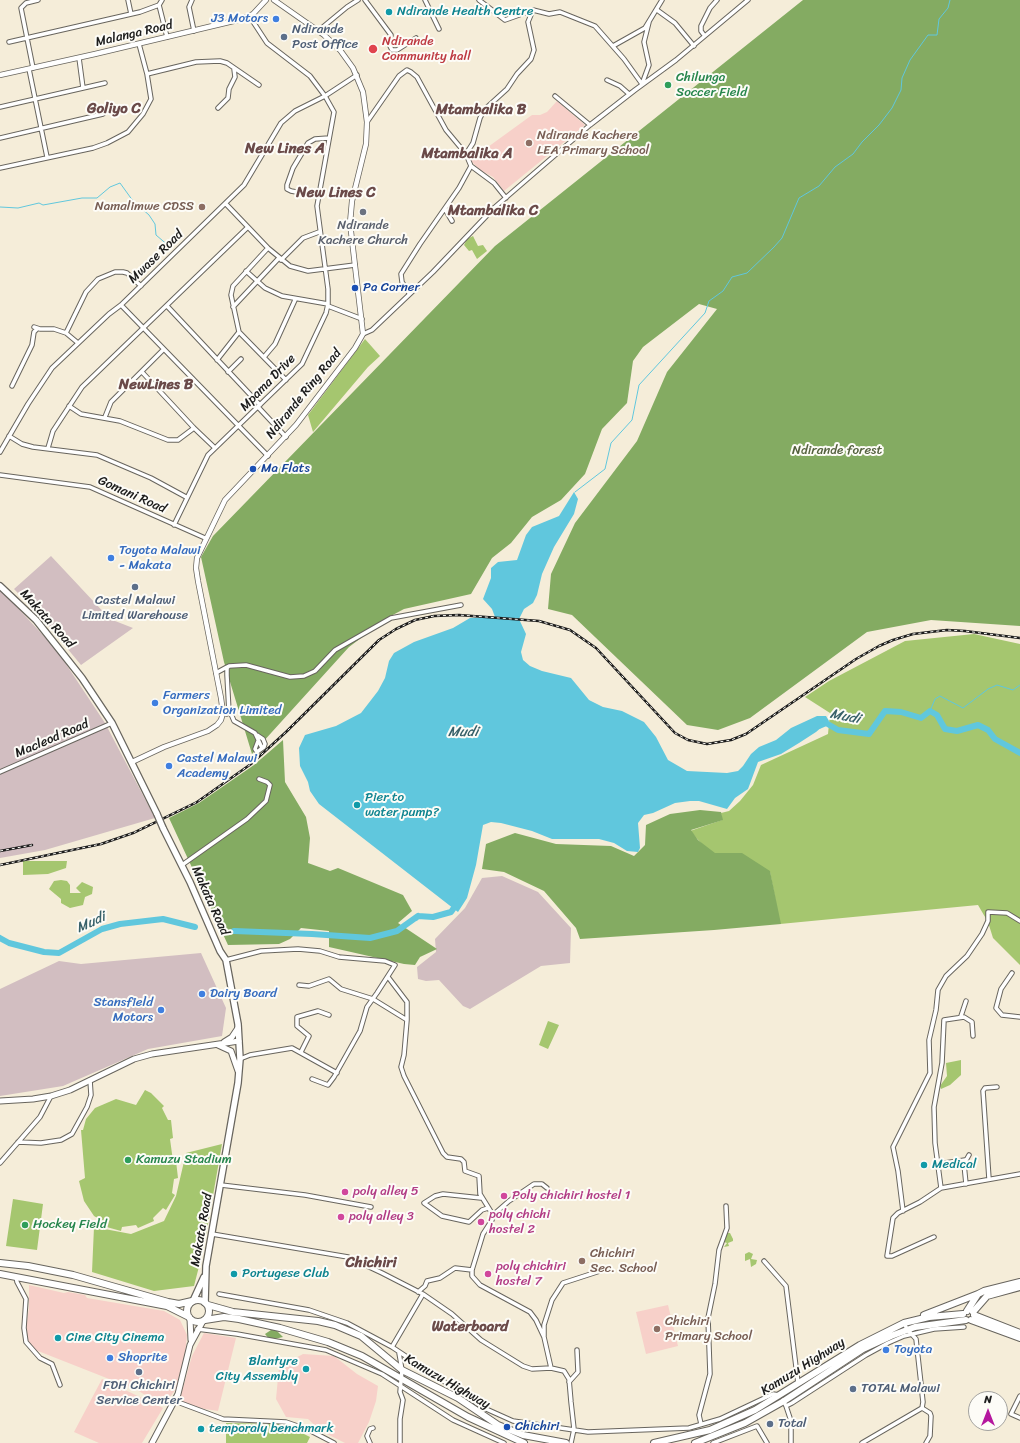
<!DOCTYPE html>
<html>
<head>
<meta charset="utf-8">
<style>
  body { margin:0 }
  #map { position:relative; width:1020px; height:1443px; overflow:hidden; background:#f5edd9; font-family:Sriracha,sans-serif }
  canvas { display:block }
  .north { position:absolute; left:968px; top:1391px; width:40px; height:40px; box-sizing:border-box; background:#fdfcf7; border:1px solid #a3a29f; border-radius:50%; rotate:0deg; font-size:11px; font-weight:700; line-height:16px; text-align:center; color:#1c1c1c }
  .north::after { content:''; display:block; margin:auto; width:14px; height:18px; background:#b5179e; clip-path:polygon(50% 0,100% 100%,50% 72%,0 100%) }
</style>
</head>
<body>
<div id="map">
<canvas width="1020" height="1443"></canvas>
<div class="north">N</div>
</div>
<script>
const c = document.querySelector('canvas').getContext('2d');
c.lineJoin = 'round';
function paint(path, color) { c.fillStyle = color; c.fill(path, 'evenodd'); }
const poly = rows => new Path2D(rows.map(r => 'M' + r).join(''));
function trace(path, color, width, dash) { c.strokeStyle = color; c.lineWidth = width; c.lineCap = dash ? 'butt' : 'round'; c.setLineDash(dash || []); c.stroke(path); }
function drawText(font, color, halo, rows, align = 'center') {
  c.font = font + ' Sriracha,sans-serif'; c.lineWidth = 4; c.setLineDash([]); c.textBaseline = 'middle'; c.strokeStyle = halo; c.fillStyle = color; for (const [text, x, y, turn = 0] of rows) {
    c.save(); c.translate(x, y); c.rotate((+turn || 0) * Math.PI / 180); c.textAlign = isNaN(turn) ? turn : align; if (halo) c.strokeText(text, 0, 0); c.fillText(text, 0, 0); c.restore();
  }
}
paint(poly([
  [557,101,585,125,504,191,493,177,480,170,470,160,532,115,540,115,547,112],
  [29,1285,64,1293,68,1292,85,1295,87,1298,164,1311,180,1320,187,1335,185,1356,176,1389,163,1406,137,1390,33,1349,26,1338,26,1328,29,1308],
  [668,1305,678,1346,646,1354,636,1312],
  [204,1333,236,1338,218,1411,192,1407,179,1402,192,1356],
  [303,1354,334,1356,357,1374,378,1386,376,1401,369,1422,358,1443,345,1443,321,1431,308,1419,286,1417,276,1399,279,1367],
  [102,1379,163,1408,142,1443,99,1443,74,1432]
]), '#f7d0c9');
paint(poly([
  [51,556,110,619,133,628,81,665,42,618,14,589],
  [0,589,56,649,105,723,155,818,45,850,0,858],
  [502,876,538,892,571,928,570,963,541,966,470,1009,463,1006,439,980,426,981,418,979,417,967,436,952,435,939,465,908,482,878],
  [201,953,226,1008,222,1036,148,1049,63,1086,0,1096,0,989,59,961,81,964]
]), '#d2bec1');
paint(poly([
  [473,236,478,246,483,245,487,251,477,259,472,250,469,251,464,245,467,239],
  [365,339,380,356,368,367,313,432,308,415],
  [974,634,1020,644,1020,965,993,938,988,922,978,905,780,924,770,872,718,858,702,844,690,831,722,820,721,813,729,811,740,801,753,785,761,765,828,734,830,713,805,697,829,681,905,641],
  [23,861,67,861,66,868,48,874,23,875],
  [61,880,67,881,70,885,70,893,81,893,76,888,82,882,93,887,92,894,85,897,83,905,70,908,61,903,61,899,49,889,54,881],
  [548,1021,559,1025,548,1049,539,1045],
  [961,1060,961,1075,950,1085,941,1089,940,1086,947,1076,946,1063],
  [145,1090,151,1093,164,1106,162,1108,168,1120,171,1120,173,1138,170,1139,173,1161,176,1161,178,1178,174,1179,172,1193,175,1195,166,1210,163,1208,153,1218,154,1221,138,1228,136,1225,122,1227,121,1231,103,1226,104,1222,94,1216,84,1201,79,1181,85,1178,81,1130,83,1130,86,1119,95,1108,116,1099,136,1105],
  [222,1144,204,1247,194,1286,154,1291,92,1272,94,1227,131,1234,164,1221,176,1196,186,1153],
  [13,1199,43,1204,37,1250,6,1246],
  [727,1233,730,1233,733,1239,733,1241,728,1243,729,1246,724,1247,727,1243,724,1242],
  [749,1252,753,1254,751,1259,757,1260,756,1264,751,1267,750,1259,745,1261,745,1254],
  [226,1423,284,1424,310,1437,307,1443,226,1443]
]), '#a5c66f');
paint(poly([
  [803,0,1020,0,1020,626,931,620,867,632,750,718,718,730,687,725,572,615,548,609,551,574,575,523,637,441,667,372,717,309,699,304,643,347,633,361,627,403,602,429,585,474,561,500,532,517,511,543,492,558,471,594,404,609,389,617,349,647,252,754,224,662,201,557,213,536,495,246],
  [283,740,285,782,306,817,310,838,308,863,330,871,338,868,403,895,412,911,398,923,437,949,420,957,415,965,404,964,329,947,329,931,301,928,290,939,279,944,228,945,169,818,199,803,254,765],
  [700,810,721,812,723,820,691,830,698,840,715,853,742,853,770,871,781,924,714,930,580,939,576,928,544,891,504,872,482,869,486,844,515,833,556,844,611,846,634,856,645,845,646,825,670,814],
  [271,1330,276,1330,283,1337,270,1340,265,1334]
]), '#84ab62');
paint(poly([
  [574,492,578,499,574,514,554,547,542,574,537,595,533,603,524,609,519,619,526,634,521,652,523,660,530,666,542,671,571,678,589,700,603,707,622,711,644,722,656,737,668,760,687,771,727,773,738,771,743,766,751,754,759,747,776,740,791,728,817,716,826,716,829,721,816,732,799,743,781,754,758,762,748,789,735,798,727,809,699,801,690,801,675,803,653,813,644,815,638,823,640,848,638,852,627,851,614,843,599,839,552,839,532,831,501,823,491,822,483,825,476,865,467,898,458,912,319,804,310,791,308,782,300,766,299,748,305,735,336,726,361,713,378,691,385,678,389,661,394,653,414,642,453,628,470,618,495,617,492,609,483,599,491,578,491,568,498,562,517,560,526,535,532,527,559,516]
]), '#60c7dd');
trace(poly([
  [0,207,18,208,39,203,43,205,82,198,97,198,110,187,120,183,133,201,149,215,155,224,156,235,170,247],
  [575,492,605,469,611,443,632,420,639,385,705,313,709,301,723,291,732,277,747,273,774,247,782,238,799,198,819,186,835,167,853,154,862,142,879,125,892,108,901,90,902,78,910,60,928,35,937,35,939,19,948,8,950,0],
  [930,711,935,699,940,696,963,708,988,689,997,685,1013,690,1020,685]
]), '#60c7dd', 1);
trace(poly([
  [819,726,826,723,838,730,869,734,885,711,901,712,921,718,930,711,937,715,945,729,957,731,978,725,988,730,995,739,1020,753],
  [416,918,418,916,433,917,451,912,458,902],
  [234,931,312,934,370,938,397,931,418,916],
  [0,938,9,943,44,952,59,953,102,929,120,924,163,919,195,927]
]), '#60c7dd', 6);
const minor = poly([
  [128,0,131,14],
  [192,0,189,7,194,31],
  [365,0,391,35,389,44,392,50,397,50,416,38],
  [425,0,439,29],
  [479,0,505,20,533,10,549,14,560,12,595,26,624,59,642,84,649,65,644,42,649,22],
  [159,5,167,37],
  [657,10,675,23,694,46],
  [318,31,347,7,358,0],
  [704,35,701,31,701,26,710,8,717,0],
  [9,42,140,12,159,5,162,0],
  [613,46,645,28,662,0],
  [79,58,83,88],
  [33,68,21,8,26,3,38,0],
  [29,69,47,157],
  [147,74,196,62,220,61,227,63,259,85],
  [607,80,620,86,629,94],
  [555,96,590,125],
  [0,107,105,83],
  [218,108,228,98,229,89,235,77,234,69],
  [367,122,399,76,407,70,411,72,417,77,446,130,466,154,471,166,494,183,506,198],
  [0,138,103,114],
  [466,154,473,143,480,118,485,109,507,89,517,74,531,59,534,50,528,22,533,10],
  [0,168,93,148,107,143,128,132,143,114,151,99,147,74,139,44],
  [318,196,291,191,287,189,287,185,293,168,308,143,315,139,329,138],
  [226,204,268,248,290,266,308,271,355,265],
  [445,209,452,221],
  [268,248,233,286,231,295,239,332,286,380],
  [281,260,303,238,319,232],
  [246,271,265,288,282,296,328,304],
  [409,293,402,282,401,274,420,244,459,188,471,166],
  [121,305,268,456],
  [167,306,260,405],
  [328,306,362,319],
  [233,307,279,258],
  [34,327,40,329,54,329,66,333],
  [363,334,372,330,433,272,495,207,590,125,635,90,676,60,748,0],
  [78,343,66,333,86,292,98,279,115,272,123,272,127,273,141,286],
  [264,357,275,344,295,300],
  [217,360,239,332],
  [142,372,194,428,215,448],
  [228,372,241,359],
  [12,386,32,345,34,332,37,329],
  [69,406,81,414,120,421,168,440,178,440,194,428],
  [258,407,286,437],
  [105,417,111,402,163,350],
  [9,436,22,444,33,447,97,455,151,478,186,497],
  [48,448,53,431,82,387,248,227],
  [0,452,28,404,52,368,109,314,121,305,244,185,281,123,295,111,325,96,357,75],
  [0,475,90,487,205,538],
  [174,525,208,455,302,364,326,313,328,304,328,289,317,206,334,112,325,96,310,76,267,43,250,17],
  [216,673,227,667],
  [229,709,234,721,255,733,262,748],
  [223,713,227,714,229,712,227,675,227,668,229,666,246,665,290,677,304,676,315,671,335,650,391,618,461,605],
  [257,735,263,739,265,744,264,747,257,752,255,749,258,741],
  [0,772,112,723],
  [182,865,247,819,266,801,270,785,267,782,259,779],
  [226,960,261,951,298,949,320,951,339,957,385,961,395,965,377,993,367,1007,360,1031,334,1077,328,1085,312,1079],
  [1012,973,1001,989,996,1008,1002,1015,1020,1017],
  [388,977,407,1002,407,1020],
  [299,985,309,986,329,979,341,989,373,999,407,1020,404,1055,401,1067,404,1076,443,1153,447,1157,461,1159,464,1162,465,1171,479,1176,480,1194,493,1215,492,1220,483,1234,472,1270,472,1276,480,1285,530,1312,536,1320,544,1337,551,1368],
  [961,1016,966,1001],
  [301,1052,309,1036,297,1026,297,1017,318,1011,329,1015],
  [240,1059,250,1055,292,1048,337,1073],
  [18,1142,41,1143,61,1140,72,1134,87,1107,91,1095,90,1080],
  [0,1163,40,1117,51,1096],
  [938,1164,965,1160],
  [989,1179,983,1091,985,1088,997,1087],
  [966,1184,964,1164,969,1155],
  [221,1185,305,1195,371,1207],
  [941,1188,935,1143,934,1107,942,1063,944,1020,964,1017,972,1022,973,1036],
  [481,1198,443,1194,435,1196,424,1203,442,1216,469,1222,482,1210,488,1208],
  [903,1211,898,1171,893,1147,930,1073,929,1040,936,1010,938,990,946,976,967,956,982,934,988,921,988,912,1007,913,1020,921],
  [493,1215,509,1201,534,1184,542,1184,547,1188],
  [212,1234,348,1257,382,1273,423,1294,452,1314,481,1340,523,1366,532,1369,551,1368,564,1371,569,1379,571,1402,574,1429,571,1443],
  [934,1237,892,1256,887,1256,893,1218,898,1213,920,1202,941,1188,1020,1174],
  [764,1261,786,1286,798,1383],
  [16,1277,17,1282,26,1299,24,1328,26,1342,40,1358,52,1364,60,1385],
  [418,1292,425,1286,427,1281,440,1278,455,1268,472,1270],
  [219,1294,309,1310,347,1323,392,1347,484,1408,513,1421,588,1432,689,1428,720,1419,773,1394,779,1395],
  [197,1329,237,1334,326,1350,382,1374,453,1420,504,1443],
  [544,1336,544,1325,552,1300,563,1283,600,1271],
  [392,1347,423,1294],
  [399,1353,402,1370,400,1392,403,1400,400,1419,400,1443],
  [569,1382,578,1372,577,1350],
  [1020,1396,1011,1414,1020,1418],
  [783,1400,786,1406,792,1403,866,1355,888,1343,904,1336,934,1329,964,1327],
  [175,1401,223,1419,286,1422,309,1430,334,1443],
  [786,1406,791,1421,791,1443],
  [922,1408,930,1413,931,1416,930,1436,926,1443],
  [701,1424,699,1415,710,1374,708,1318,715,1284,719,1250,727,1228,726,1206],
  [370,1443,367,1436,370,1429,373,1428],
  [713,1443,757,1426,767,1443],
  [862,1443,922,1408,923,1402,916,1339,907,1329,904,1323]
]);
const tertiary = poly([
  [0,75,95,54,242,19,253,14,266,0],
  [132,762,164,747,208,731,217,725,221,720,223,713,221,698,198,581,196,568,197,558,225,500,296,425,355,348,363,334,350,223,352,201,366,144,367,122,363,92,353,68,340,50,324,35,274,0]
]);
const secondary = poly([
  [224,1042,232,1037,238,1028],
  [218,1045,231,1051,238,1071],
  [0,1101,33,1099,51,1096,70,1090,134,1059,152,1054,239,1041],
  [190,1319,191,1340],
  [152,1443,178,1394,190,1345,203,1321]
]);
const primary = poly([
  [0,586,36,620,82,678,112,723,157,814],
  [163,828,190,882,220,951,226,960,238,1024,240,1059,238,1083,206,1266,205,1303],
  [193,1301,204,1277]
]);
const trunk = poly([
  [0,1263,28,1266,73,1275,168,1302,179,1304,192,1301],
  [0,1274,167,1306,189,1317],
  '187 1311a11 11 0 1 1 22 0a11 11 0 1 1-22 0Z',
  [208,1305,233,1312,318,1321,335,1325,361,1336,402,1370,458,1398,498,1425,523,1435,566,1443],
  [967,1311,978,1294,984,1291,1020,1282],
  [973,1312,987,1296,1020,1287],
  [924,1315,978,1294],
  [974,1315,1020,1333],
  [205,1320,224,1317,239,1319,280,1328,328,1342,362,1356,468,1417,524,1443],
  [971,1320,1020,1338],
  [654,1443,710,1430,755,1410,860,1345,904,1323,929,1317,963,1314],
  [695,1443,745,1423,784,1401,863,1349,891,1336,915,1327,966,1320]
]);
trace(minor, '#68655e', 5.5);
trace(tertiary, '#68655e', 6);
trace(secondary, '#68655e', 7);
trace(primary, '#68655e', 8);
trace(trunk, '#68655e', 8);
trace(minor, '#fff', 3.5);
trace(tertiary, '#fff', 4.5);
trace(secondary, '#fff', 5);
trace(primary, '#fff', 5.5);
trace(trunk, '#fff', 6);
const rail = poly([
  [0,851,32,845],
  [0,865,101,844,133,833,197,802,251,764,286,732,379,640,396,629,415,620,434,616,459,615,539,621,570,630,596,648,675,733,688,740,707,744,731,740,746,734,856,659,879,646,893,640,913,634,947,630,965,631,1020,638]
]);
trace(rail, '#1c1c1c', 2.5);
trace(rail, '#fdfcf7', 1, [3]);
const primaryBridge = poly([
  [157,814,163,828]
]);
trace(primaryBridge, '#68655e', 8, []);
trace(primaryBridge, '#fff', 5.5);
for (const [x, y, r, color] of [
  [389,12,4,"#0f9aa8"],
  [276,19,4,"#3f7fe0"],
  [284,37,4,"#5c6f8a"],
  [373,49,5,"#e0444e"],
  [668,85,4,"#2e9e5b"],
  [529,143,4,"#8d6e63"],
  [202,207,4,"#8d6e63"],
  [363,212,4,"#6b7280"],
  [355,288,4,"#1a4fb4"],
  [253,469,4,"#1a4fb4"],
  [111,558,4,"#3f7fe0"],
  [135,587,4,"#5c6f8a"],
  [155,703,4,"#3f7fe0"],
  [169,766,4,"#3f7fe0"],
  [357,805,4,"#0f9aa8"],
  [202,994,4,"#3f7fe0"],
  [161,1010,4,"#3f7fe0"],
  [128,1160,4,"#2e9e5b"],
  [924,1165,4,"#0f9aa8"],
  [345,1192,4,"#d1479c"],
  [504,1196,4,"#d1479c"],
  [341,1217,4,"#d1479c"],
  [481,1222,4,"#d1479c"],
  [25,1225,4,"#2e9e5b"],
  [582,1261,4,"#8d6e63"],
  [234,1274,4,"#0f9aa8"],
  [488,1274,4,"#d1479c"],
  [657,1329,4,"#8d6e63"],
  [58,1338,4,"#0f9aa8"],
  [886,1350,4,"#3f7fe0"],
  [110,1358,4,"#3f7fe0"],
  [306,1369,4,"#0f9aa8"],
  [139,1372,4,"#5c6f8a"],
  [853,1389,4,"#5c6f8a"],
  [770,1424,4,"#5c6f8a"],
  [507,1427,4,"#1a4fb4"],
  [201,1429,4,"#0f9aa8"]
]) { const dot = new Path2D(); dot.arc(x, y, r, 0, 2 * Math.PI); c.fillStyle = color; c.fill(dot); trace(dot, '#fdfcf7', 1.5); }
drawText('13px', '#0d838f', '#fdfcf7', [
  ["Ndirande Health Centre",397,12],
  ["Pier to",365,798],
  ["water pump?",365,813],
  ["Medical",932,1165],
  ["Portugese Club",242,1274],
  ["Cine City Cinema",66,1338],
  ["Blantyre",298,1362,"right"],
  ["City Assembly",298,1377,"right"],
  ["temporaly benchmark",209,1429]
], 'left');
drawText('13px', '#366cbe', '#fdfcf7', [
  ["J3 Motors",268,19,"right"],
  ["Toyota Malawi",119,551],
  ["- Makata",119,566],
  ["Farmers",163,696],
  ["Organization Limited",163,711],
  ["Castel Malawi",177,759],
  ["Academy",177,774],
  ["Dairy Board",210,994],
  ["Stansfield",153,1003,"right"],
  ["Motors",153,1018,"right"],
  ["Toyota",894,1350],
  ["Shoprite",118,1358]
], 'left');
drawText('13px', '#4e5e75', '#fdfcf7', [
  ["Ndirande",292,30],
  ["Post Office",292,45],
  ["Castel Malawi",135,601,"center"],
  ["Limited Warehouse",135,616,"center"],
  ["FDH Chichiri",139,1386,"center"],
  ["Service Center",139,1401,"center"],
  ["TOTAL Malawi",861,1389],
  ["Total",778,1424]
], 'left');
drawText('13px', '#1c1c1c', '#fdfcf7', [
  ["Malanga Road",134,34,-13],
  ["Mwase Road",156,257,-44],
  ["Mpama Drive",268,383,-46],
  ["Ndirande Ring Road",304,394,-51],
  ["Gomani Road",132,495,24],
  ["Makata Road",47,619,48],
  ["Macleod Road",52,739,-23],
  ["Makata Road",210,901,66],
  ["Makata Road",202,1230,-80],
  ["Kamuzu Highway",803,1367,-32],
  ["Kamuzu Highway",447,1382,30]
]);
drawText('13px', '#be3a42', '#fdfcf7', [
  ["Ndirande",382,42],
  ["Community hall",382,57]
], 'left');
drawText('13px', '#27864d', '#fdfcf7', [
  ["Chilunga",676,78],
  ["Soccer Field",676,93],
  ["Kamuzu Stadium",136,1160],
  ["Hockey Field",33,1225]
], 'left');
drawText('13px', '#785e54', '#fdfcf7', [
  ["Ndirande Kachere",537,136],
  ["LEA Primary School",537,151],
  ["Namalimwe CDSS",194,207,"right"],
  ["Chichiri",590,1254],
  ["Sec. School",590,1269],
  ["Chichiri",665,1322],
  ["Primary School",665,1337]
], 'left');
drawText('13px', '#5b616d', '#fdfcf7', [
  ["Ndirande",363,226],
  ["Kachere Church",363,241]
]);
drawText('13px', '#164399', '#fdfcf7', [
  ["Pa Corner",363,288],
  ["Ma Flats",261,469],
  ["Chichiri",515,1427]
], 'left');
drawText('13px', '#53603d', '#fdfcf7', [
  ["Ndirande forest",837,451]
]);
drawText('13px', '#b23c85', '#fdfcf7', [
  ["poly alley 5",353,1192],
  ["Poly chichiri hostel 1",512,1196],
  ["poly chichi",489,1215],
  ["hostel 2",489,1230],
  ["poly alley 3",349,1217],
  ["poly chichiri",496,1267],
  ["hostel 7",496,1282]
], 'left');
drawText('italic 14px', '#376069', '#fdfcf7', [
  ["Mudi",845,717,11],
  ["Mudi",463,732],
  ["Mudi",91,923,-25]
]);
drawText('bold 15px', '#6a4a49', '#fdfcf7', [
  ["Goliyo C",114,109],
  ["Mtambalika B",481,110],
  ["New Lines A",285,149],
  ["Mtambalika A",467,154],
  ["New Lines C",336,193],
  ["Mtambalika C",493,211],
  ["NewLines B",156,385],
  ["Chichiri",371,1263],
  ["Waterboard",470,1327]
]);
</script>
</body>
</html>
